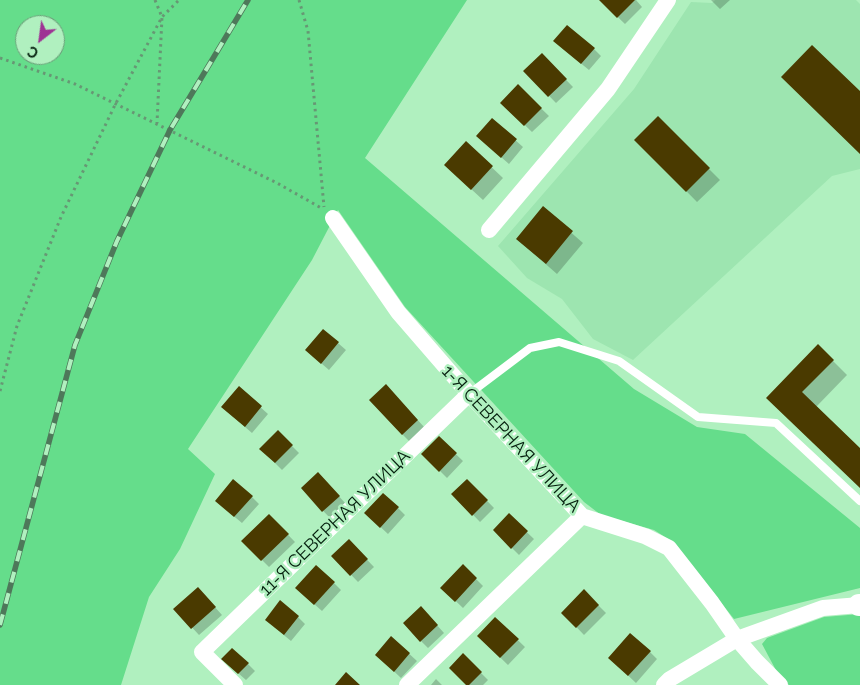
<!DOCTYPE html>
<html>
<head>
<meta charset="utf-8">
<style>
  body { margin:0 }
  #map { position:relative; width:860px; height:685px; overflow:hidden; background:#b0f0bf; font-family:Raleway,sans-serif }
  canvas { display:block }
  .north { position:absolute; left:15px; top:15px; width:50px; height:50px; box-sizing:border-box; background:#b0f0bf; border:1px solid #6b9c78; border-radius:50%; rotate:210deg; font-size:14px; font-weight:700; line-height:20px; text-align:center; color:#041e0d }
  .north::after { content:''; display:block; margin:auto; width:18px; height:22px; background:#9e3394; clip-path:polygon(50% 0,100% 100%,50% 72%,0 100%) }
</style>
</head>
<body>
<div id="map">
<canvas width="860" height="685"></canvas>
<div class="north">С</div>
</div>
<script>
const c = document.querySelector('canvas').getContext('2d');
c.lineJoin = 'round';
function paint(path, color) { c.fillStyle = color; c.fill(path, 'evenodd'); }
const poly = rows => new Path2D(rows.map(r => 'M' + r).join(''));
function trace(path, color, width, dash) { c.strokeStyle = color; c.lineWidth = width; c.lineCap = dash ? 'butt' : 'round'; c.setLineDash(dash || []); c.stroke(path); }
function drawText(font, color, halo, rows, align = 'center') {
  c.font = font + ' Raleway,sans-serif'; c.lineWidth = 5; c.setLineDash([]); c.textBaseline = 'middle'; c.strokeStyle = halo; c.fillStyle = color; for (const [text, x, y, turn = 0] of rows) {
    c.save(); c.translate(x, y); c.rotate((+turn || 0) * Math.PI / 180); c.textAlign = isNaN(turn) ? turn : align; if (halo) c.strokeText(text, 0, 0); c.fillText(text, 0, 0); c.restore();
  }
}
paint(poly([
  [715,0,856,0,860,4,860,169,832,176,633,360,593,339,562,299,527,278,498,246,634,89,691,2,712,3]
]), '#9de5b0');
paint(poly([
  [0,0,467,0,365,158,634,389,697,427,745,434,860,528,860,588,734,619,673,542,654,530,601,515,584,502,405,307,338,210,312,260,188,449,215,474,180,549,149,597,121,685,0,685],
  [25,25,55,25,55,55,25,55],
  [860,614,860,685,789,685,778,674,762,644,767,638,824,617]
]), '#65dd8b');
paint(poly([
  [600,0,636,0,642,7,625,24],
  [711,0,730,0,720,9],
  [562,48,594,49,601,56,589,70],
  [542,55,573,87,556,103,525,71],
  [518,86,549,116,532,132,502,103],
  [658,118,720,180,697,202,636,140],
  [493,120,523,147,509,164,485,143],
  [466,143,503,178,483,200,457,176],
  [543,208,583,243,557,274,517,239],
  [323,330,346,350,329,370,314,357],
  [818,346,847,375,816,407,860,450,860,487,782,412],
  [239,388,268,414,252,433,230,414],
  [393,393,425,428,410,442,402,434],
  [278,432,299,453,282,470,261,449],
  [439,438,463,461,447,478,423,454],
  [467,480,494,508,480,522,453,494],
  [325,481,346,504,330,518,302,489],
  [252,497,259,504,242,523,224,508],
  [398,508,405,515,388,534,373,520],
  [269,515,295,542,269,567,243,541],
  [509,515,534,539,519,555,494,530],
  [349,541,374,567,358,582,333,556],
  [463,566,483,586,463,608,442,588],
  [334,583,341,590,322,611,304,595],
  [584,591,606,613,584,635,563,613],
  [205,596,222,615,199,635,175,609],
  [428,615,444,633,428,648,421,641],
  [298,617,305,624,291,641,274,627],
  [495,618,525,647,508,665,478,636],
  [392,638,417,661,401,678,384,662],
  [650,652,657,659,636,683,617,665],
  [463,655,488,680,483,685,468,685],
  [248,664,255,671,246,680,230,666],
  [436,679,442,685,431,685]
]), '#0003');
paint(poly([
  [599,0,635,0,617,18],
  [567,25,595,48,581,64,553,41],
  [812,45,860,91,860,154,781,77],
  [542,53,567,79,548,97,523,71],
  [518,84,542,108,524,126,500,103],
  [658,116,710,168,686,192,634,140],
  [492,118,517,139,501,158,476,136],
  [466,141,493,166,471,190,444,165],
  [543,206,573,231,546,264,516,239],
  [323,329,339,342,321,364,305,350],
  [818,344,834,360,802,392,860,448,860,488,766,398],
  [386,384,418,420,402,435,369,400],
  [239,386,262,406,245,427,221,407],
  [278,430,293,445,275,463,259,449],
  [439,436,457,453,439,472,421,454],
  [318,472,340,496,322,512,301,488],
  [233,479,253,496,234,517,215,501],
  [467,479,488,500,472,516,451,494],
  [383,493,399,507,380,528,364,513],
  [509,513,528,531,511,549,493,530],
  [269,514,289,534,261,561,241,541],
  [349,539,368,559,350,576,331,556],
  [463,564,477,578,455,602,440,588],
  [316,565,335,582,314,605,295,588],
  [198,587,216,607,191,629,173,609],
  [584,589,599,605,576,628,561,613],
  [280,600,299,616,284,635,265,620],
  [421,606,438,625,420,642,403,623],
  [495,617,519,639,500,658,477,636],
  [630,633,651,651,628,676,608,658],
  [391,636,410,653,394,672,375,655],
  [232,648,249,663,238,674,221,659],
  [463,653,482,672,469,685,466,685,449,668],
  [346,672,360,685,335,685]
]), '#4a3a00');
trace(poly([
  [155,0,162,17,157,123],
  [299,0,308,31,324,207],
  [0,58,75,84,277,183,323,209],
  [0,391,17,326,61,217,115,105,162,17,179,0]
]), '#679774', 3, [2.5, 4]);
trace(poly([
  [469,394,530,348,559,342,619,361,698,417,776,423,860,501]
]), '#fff', 8);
trace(poly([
  [333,218,398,312,469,394,582,516,645,536,669,548,712,603,737,639,757,662,780,685],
  [489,230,608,89,668,0],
  [235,685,202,652,469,394],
  [407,685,582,516],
  [664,685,670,679,737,639,823,608,860,605]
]), '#fff', 16);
trace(poly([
  [859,605,860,605]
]), '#fff', 22);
const rail = poly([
  [0,625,75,345,117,241,170,130,248,0]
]);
trace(rail, '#4e785a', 5.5);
trace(rail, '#b0f0bf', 4, [11]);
drawText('18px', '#041e0d', '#b0f0bf', [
  ["1-Я СЕВЕРНАЯ УЛИЦА",511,439,47],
  ["11-Я СЕВЕРНАЯ УЛИЦА",335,523,-44]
]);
</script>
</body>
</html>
